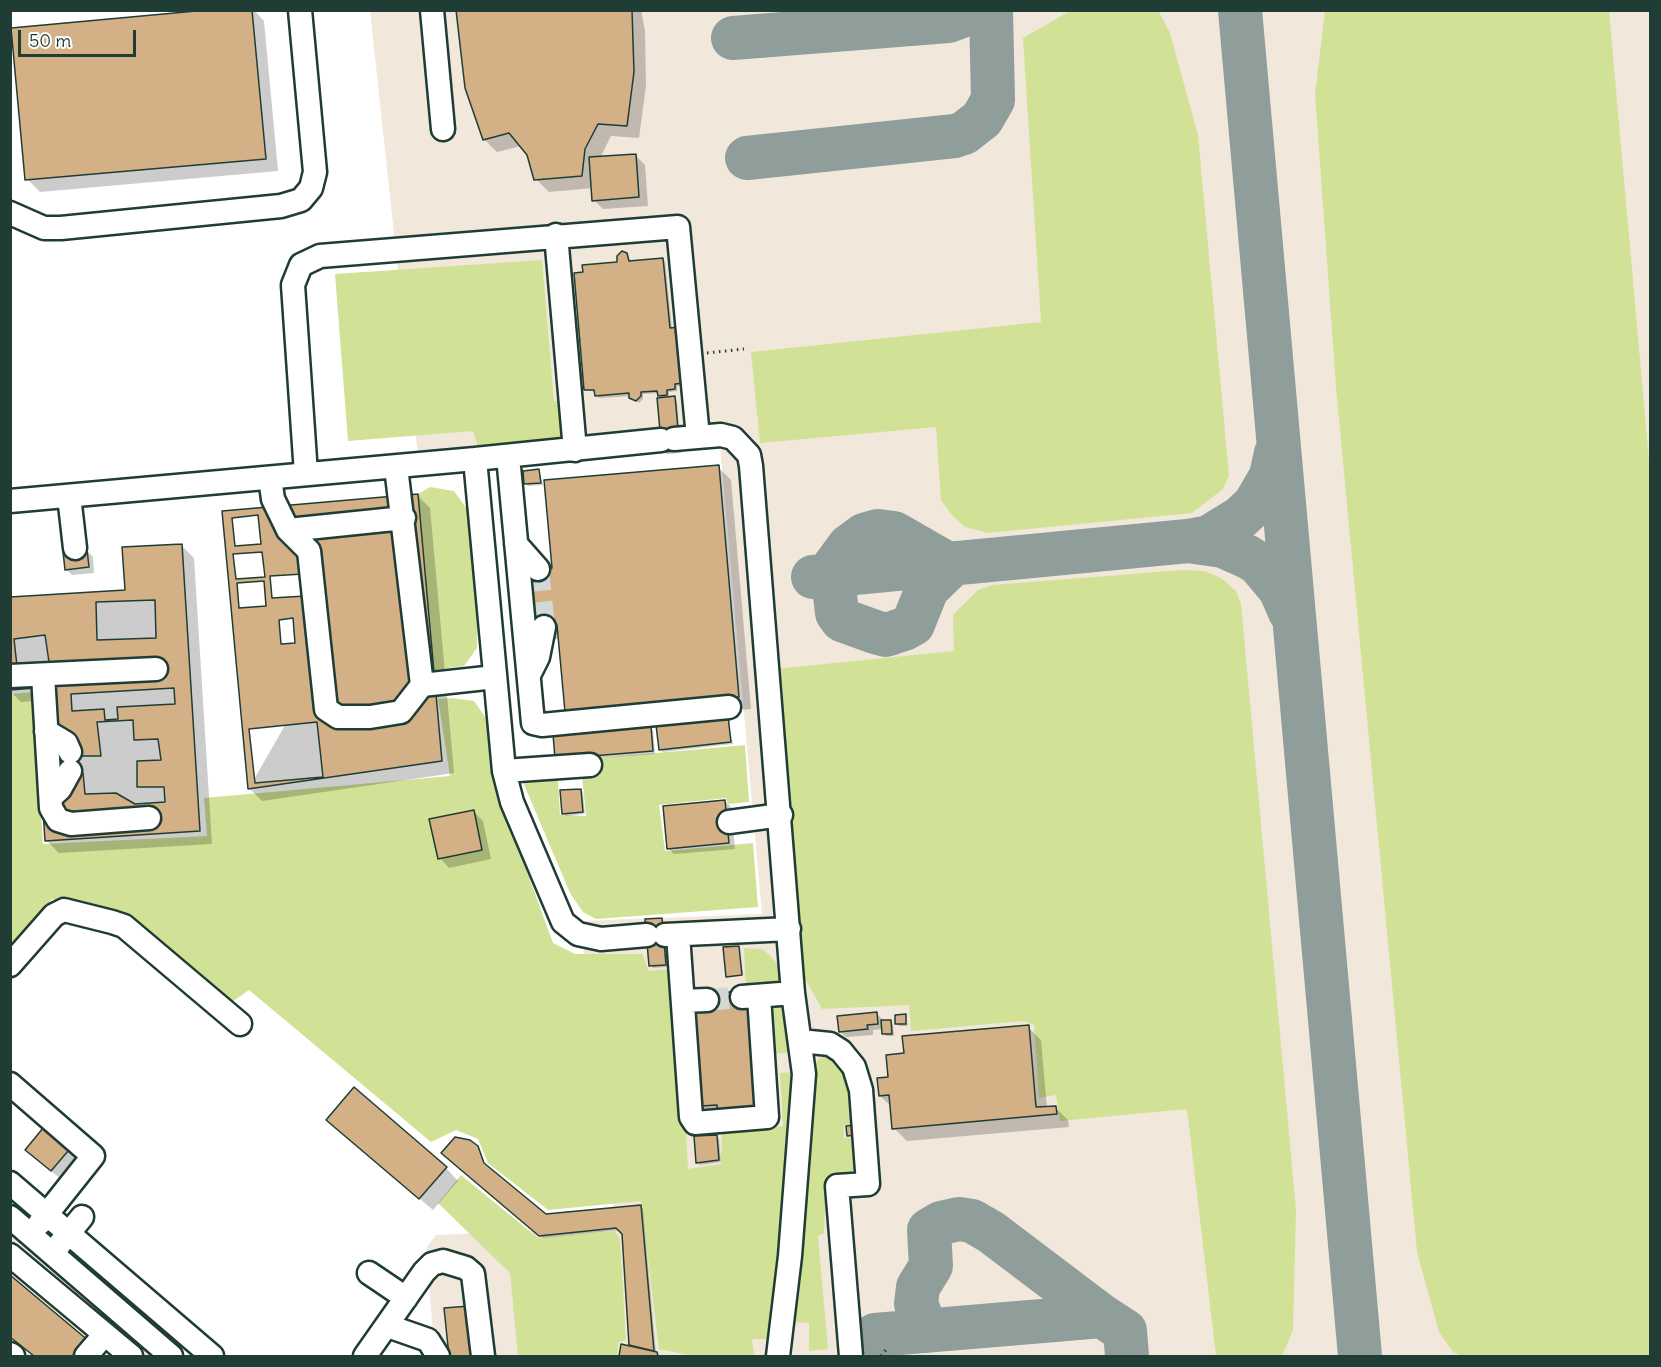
<!DOCTYPE html>
<html>
<head>
<meta charset="utf-8">
<style>
  body { margin:0 }
  #map { position:relative; width:1661px; height:1367px; overflow:hidden; background:#fff; font-family:Delius,sans-serif }
  canvas { display:block }
  .frame { position:absolute; inset:0; border:12px solid #1f3d34; pointer-events:none }
  .scale { position:absolute; left:18px; top:30px; width:118px; height:27px; box-sizing:border-box; border:3px solid #1f3d34; border-top:0; padding-left:8px; font-size:18px; line-height:21px; white-space:nowrap; color:#1f3d34; -webkit-text-stroke:4px #fff; paint-order:stroke }
</style>
</head>
<body>
<div id="map">
<canvas width="1661" height="1367"></canvas>
<div class="frame"></div>
<div class="scale">50 m</div>
</div>
<script>
const c = document.querySelector('canvas').getContext('2d');
c.lineJoin = 'round';
function paint(path, color) { c.fillStyle = color; c.fill(path, 'evenodd'); }
const poly = rows => new Path2D(rows.map(r => 'M' + r).join(''));
function trace(path, color, width, dash) { c.strokeStyle = color; c.lineWidth = width; c.lineCap = dash ? 'butt' : 'round'; c.setLineDash(dash || []); c.stroke(path); }
paint(poly([
  [370,11,1650,11,1650,1356,435,1356,426,1248,436,1235,616,1227,580,921,762,914,720,446,662,452,661,435,418,456],
  [11,1228,162,1356,11,1356]
]), '#f2e7db');
paint(poly([
  [1158,10,1170,33,1198,135,1229,476,1223,489,1192,513,988,533,965,527,951,514,941,500,936,427,760,443,751,352,1041,322,1023,38,1070,11],
  [1609,11,1650,472,1650,1356,1462,1356,1453,1352,1439,1332,1417,1252,1336,387,1315,94,1325,11],
  [542,260,554,401,567,401,569,417,560,440,479,449,473,431,348,441,335,274],
  [430,487,454,491,472,516,478,552,477,648,464,666,434,670,418,494],
  [1182,570,1204,571,1221,578,1236,591,1241,604,1296,1210,1293,1330,1282,1356,1216,1356,1187,1109,1060,1121,1056,1095,1039,1098,1034,1025,1024,1021,911,1031,909,1005,822,1009,804,977,775,669,954,651,953,615,978,590,992,585],
  [33,692,43,844,207,836,204,798,450,776,438,699,452,698,474,701,491,725,500,797,553,943,575,954,642,954,649,971,677,968,688,1169,721,1164,722,1134,783,1126,780,1073,795,1072,773,1339,752,1339,754,1356,694,1356,659,1349,641,1201,548,1210,488,1163,478,1139,456,1130,431,1142,249,990,232,1002,132,919,52,899,11,947,11,694],
  [745,745,749,802,728,804,726,798,659,805,665,851,753,843,758,907,596,919,583,912,570,893,523,782,558,779,560,815,586,816,582,776,602,772,601,758],
  [744,948,763,949,787,973,787,987,746,990],
  [786,1002,794,1052,772,1054,767,1004],
  [825,1056,833,1058,847,1071,856,1124,844,1125,844,1138,857,1137,860,1175,826,1179,824,1233,818,1236,828,1349,809,1351,809,1323,793,1322,812,1073,818,1059],
  [461,1175,538,1238,615,1231,620,1239,626,1340,619,1342,617,1356,518,1356,510,1273,438,1203]
]), '#d1e296');
paint(poly([
  [224,10,254,10,264,21,278,171,40,192,27,179],
  [458,10,641,10,645,31,646,86,639,138,611,136,600,158,636,156,645,165,648,206,603,209,594,200,593,188,549,192,536,179,528,154,521,146,497,152,484,139,467,87,458,33],
  [626,254,631,262,663,259,665,262,672,329,686,385,677,386,677,391,669,392,669,398,677,401,681,453,666,454,664,451,663,399,659,393,643,394,643,399,639,403,631,396,599,398,596,392,586,390,619,263],
  [718,467,731,480,751,709,579,724,560,639,549,639,553,569],
  [539,471,543,485,528,486,526,483],
  [417,495,430,508,454,773,262,801,249,788],
  [181,545,194,558,212,844,59,853,46,840,37,701,21,702,10,691,10,598,126,591],
  [87,551,93,557,94,573,72,575,66,569],
  [727,718,733,744,663,752,661,750],
  [650,727,653,730,655,754,559,761],
  [580,790,583,793,585,814,566,816,563,813],
  [725,801,731,807,735,849,674,854,668,848],
  [473,811,483,821,491,859,449,868,440,858],
  [661,919,664,922,667,967,653,968,651,965],
  [738,947,743,974,728,975],
  [877,1014,883,1020,893,1024,894,1036,886,1036,883,1029,873,1030,873,1035,846,1037,840,1031],
  [905,1016,908,1026,899,1026,897,1024],
  [771,1021,779,1113,763,1120,764,1130,732,1133,702,1106],
  [1028,1027,1041,1040,1047,1108,1055,1107,1068,1120,1069,1127,907,1141,894,1128,892,1107,880,1096,905,1055],
  [48,1125,82,1154,61,1179,36,1159],
  [341,1132,446,1168,458,1181,433,1210],
  [716,1136,719,1139,721,1162,700,1165,697,1162],
  [477,1147,486,1167,546,1216,641,1207,643,1209,656,1353,660,1356,620,1356,623,1345,634,1348,630,1345,623,1233,620,1230,543,1238,443,1152],
  [10,1277,89,1343,101,1356,33,1356,10,1337]
]), '#0003');
trace(poly([
  [1240,10,1360,1356],
  [733,38,948,21,978,10],
  [747,158,955,136,964,133,982,119,993,100,991,10],
  [1188,541,1223,546,1248,557,1259,564,1280,589,1290,612],
  [948,564,894,533,878,531,864,535,849,546,832,569,837,613,842,620,875,632,886,635,904,629,913,624,927,589,954,563],
  [813,577,1188,541,1209,537,1240,518,1255,504,1271,476,1276,453],
  [927,1331,916,1304,918,1287,931,1266,929,1230,941,1223,959,1219,972,1221,991,1232,1102,1316],
  [875,1335,1102,1316,1125,1331,1127,1356]
]), '#8f9e9a', 44);
const building = poly([
  [207,10,252,10,266,159,25,180,11,28,207,10],
  [456,10,632,10,634,72,627,126,598,124,585,149,582,176,534,180,527,155,509,133,483,140,465,88,456,10],
  [636,154,639,197,592,201,589,157,636,154],
  [622,251,627,253,629,261,663,258,670,328,679,327,684,383,675,384,675,389,667,390,667,395,658,396,657,391,641,392,641,396,636,401,629,398,629,393,595,396,594,390,584,390,574,273,583,272,582,265,617,262,617,256,622,251],
  [675,396,680,451,662,452,657,398,675,396],
  [719,465,739,697,565,712,557,625,535,627,530,570,552,568,544,480,719,465],
  [539,469,541,483,524,484,523,471,539,469],
  [418,494,442,761,248,789,222,511,418,494],
  [258,515,261,544,235,546,232,518,258,515],
  [182,544,200,831,45,841,35,688,10,690,10,597,125,590,122,547,182,544],
  [87,549,89,567,65,570,63,552,87,549],
  [262,552,265,577,236,579,233,554,262,552],
  [303,574,305,596,272,598,270,576,303,574],
  [264,581,266,606,239,608,237,583,264,581],
  [155,600,156,638,97,640,96,602,155,600],
  [293,618,295,643,281,644,279,620,293,618],
  [45,635,49,662,17,666,14,639,45,635],
  [174,688,175,704,117,707,118,719,105,720,104,709,72,711,71,694,174,688],
  [728,716,731,742,659,750,656,725,728,716],
  [133,720,134,740,158,739,161,760,137,761,137,787,164,787,165,802,135,804,116,793,85,794,83,773,67,774,68,756,101,756,97,722,133,720],
  [317,722,323,777,255,783,249,729,317,722],
  [651,726,653,751,555,759,553,734,651,726],
  [581,789,583,812,562,814,560,790,581,789],
  [725,800,729,843,667,849,663,806,725,800],
  [474,810,482,850,438,859,429,819,474,810],
  [662,918,666,965,649,966,645,919,662,918],
  [739,946,742,975,726,977,723,947,739,946],
  [741,991,758,1006,764,1107,718,1121,717,1105,701,1106,692,1011,707,994,741,991],
  [877,1012,878,1024,867,1025,868,1029,839,1032,837,1016,877,1012],
  [906,1014,906,1024,895,1024,895,1015,906,1014],
  [881,1020,891,1020,892,1034,882,1034,881,1020],
  [1029,1025,1036,1107,1056,1106,1057,1114,892,1129,889,1095,879,1096,877,1078,888,1077,886,1055,904,1053,902,1036,1029,1025],
  [354,1087,447,1167,419,1199,326,1120,354,1087],
  [48,1122,74,1144,51,1171,25,1150,48,1122],
  [855,1125,857,1135,847,1136,846,1126,855,1125],
  [717,1135,719,1160,696,1163,694,1136,717,1135],
  [455,1137,470,1140,478,1146,484,1163,546,1214,641,1205,654,1351,629,1345,622,1234,616,1228,539,1236,441,1153,455,1137],
  [10,1275,90,1342,78,1356,34,1356,10,1337,10,1275],
  [470,1306,475,1356,449,1356,444,1308,470,1306],
  [621,1344,657,1352,658,1356,619,1356,621,1344]
]);
paint(building, '#d3b086');
trace(building, '#1f3d34', 1.5);
trace(poly([
  [538,569,544,627],
  [707,1000,742,997]
]), '#d2d8d6', 22, [22, 11]);
const minor = poly([
  [432,10,443,129],
  [10,213,44,228,61,228,281,206,301,200,311,188,315,172,300,10],
  [556,235,575,450],
  [674,439,721,435,733,438,749,455,751,466,793,993,804,1074,790,1256,778,1356],
  [508,456,533,723,542,725,729,707],
  [475,459,504,771,512,802,563,922,578,934,601,939,647,935],
  [306,474,293,285,301,265,320,256,678,227,698,437],
  [270,478,273,499,288,530,309,551,326,709,338,717,370,717,401,712,422,685,396,467],
  [69,496,75,548],
  [10,501,475,459,661,440],
  [288,530,404,518],
  [516,544,538,569],
  [530,673,538,657,544,627],
  [43,675,51,808,58,820,71,824,149,818],
  [10,676,156,669],
  [422,685,495,677],
  [46,731,66,743,70,752],
  [504,771,590,765],
  [51,797,60,789,70,771],
  [729,822,781,815],
  [665,935,789,929],
  [678,935,691,1117,695,1123,767,1117,759,996],
  [10,965,54,915,64,910,112,922,124,926,240,1024],
  [742,997,793,993],
  [683,1001,707,1000],
  [800,1041,830,1044,841,1051,854,1067,861,1090,868,1184,837,1186,851,1356],
  [10,1084,93,1156,39,1224],
  [10,1183,212,1356],
  [10,1217,171,1356],
  [59,1245,82,1217],
  [10,1255,131,1356],
  [369,1273,406,1298],
  [388,1326,428,1340,438,1356],
  [10,1354,13,1356],
  [86,1356,105,1334],
  [365,1356,424,1272,432,1264,443,1261,466,1268,473,1274,483,1356]
]);
trace(minor, '#1f3d34', 27);
trace(poly([
  [707,353,744,349],
  [881,1356,888,1347]
]), '#1f3d34', 3, [1.5, 4.5]);
trace(minor, '#fff', 22);
</script>
</body>
</html>
